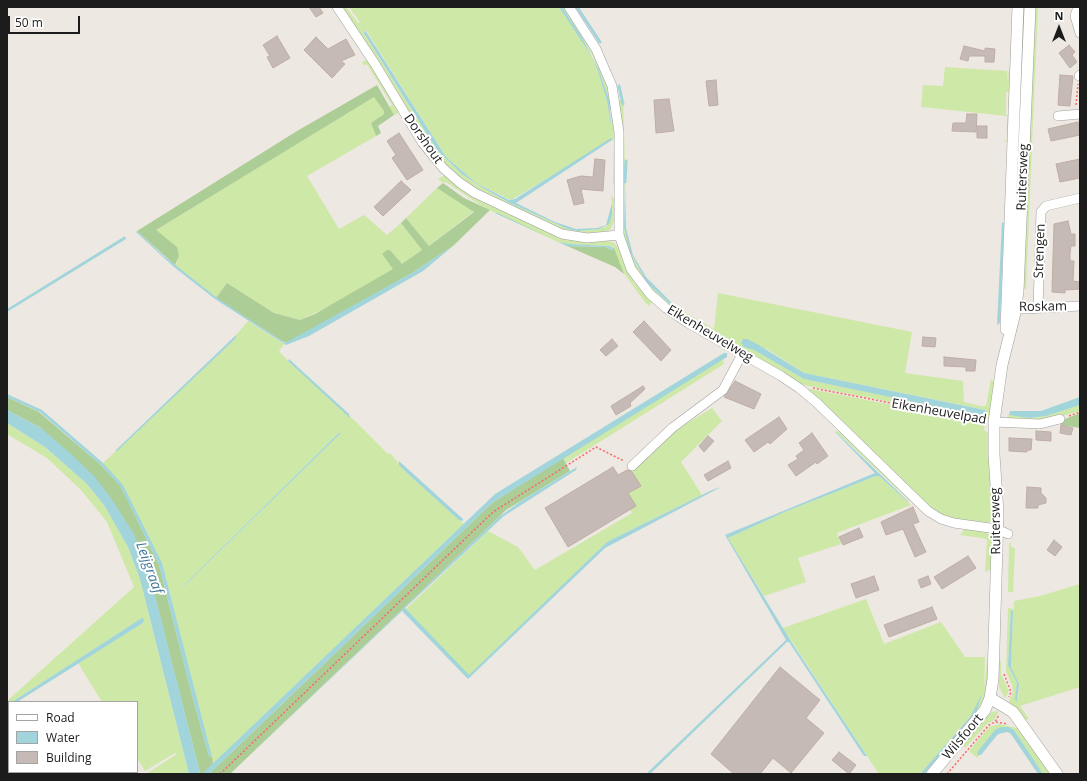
<!DOCTYPE html>
<html>
<head>
<meta charset="utf-8">
<style>
  body { margin:0 }
  #map { position:relative; width:1087px; height:781px; overflow:hidden; background:#ede8e1; font-family:"Open Sans",sans-serif }
  canvas { display:block }
  .frame { position:absolute; inset:0; border:8px solid #1c1c1c; pointer-events:none }
  .legend { position:absolute; left:8px; top:701px; width:130px; height:72px; box-sizing:border-box; background:#fff; border:1px solid #a4a4a4; margin:0; padding:5px 7px; list-style:none; font-size:12px; color:#1c1c1c }
  .legend li { display:flex; align-items:center; gap:8px; height:20px }
  .legend b { width:20px; border:1px solid #a4a4a4 }
  .north { position:absolute; left:1039px; top:8px; width:40px; height:40px; -webkit-text-stroke:3px #fff; paint-order:stroke; rotate:0deg; font-size:11px; font-weight:700; line-height:16px; text-align:center; color:#1c1c1c }
  .north::after { content:''; display:block; margin:auto; width:14px; height:18px; background:#1c1c1c; clip-path:polygon(50% 0,100% 100%,50% 72%,0 100%) }
  .scale { position:absolute; left:8px; top:16px; width:72px; height:18px; box-sizing:border-box; border:2px solid #1c1c1c; border-top:0; padding-left:5px; font-size:12px; line-height:14px; white-space:nowrap; color:#1c1c1c; -webkit-text-stroke:3px #fff; paint-order:stroke }
</style>
</head>
<body>
<div id="map">
<canvas width="1087" height="781"></canvas>
<div class="frame"></div>
<ul class="legend">
<li><b style="height:5px;background:#fff"></b>Road</li>
<li><b style="height:11px;background:#a1d5db"></b>Water</li>
<li><b style="height:11px;background:#c5bab5"></b>Building</li>
</ul>
<div class="north">N</div>
<div class="scale">50 m</div>
</div>
<script>
const c = document.querySelector('canvas').getContext('2d');
c.lineJoin = 'round';
function paint(path, color) { c.fillStyle = color; c.fill(path, 'evenodd'); }
const poly = rows => new Path2D(rows.map(r => 'M' + r).join(''));
function trace(path, color, width, dash) { c.strokeStyle = color; c.lineWidth = width; c.lineCap = dash ? 'butt' : 'round'; c.setLineDash(dash || []); c.stroke(path); }
function drawText(font, color, halo, rows, align = 'center') {
  c.font = font + ' "Open Sans",sans-serif'; c.lineWidth = 4; c.setLineDash([]); c.textBaseline = 'middle'; c.strokeStyle = halo; c.fillStyle = color; for (const [text, x, y, turn = 0] of rows) {
    c.save(); c.translate(x, y); c.rotate((+turn || 0) * Math.PI / 180); c.textAlign = isNaN(turn) ? turn : align; if (halo) c.strokeText(text, 0, 0); c.fillText(text, 0, 0); c.restore();
  }
}
paint(poly([
  [341,7,346,7,358,23,360,22,349,7,559,7,592,57,598,71,607,101,612,130,611,112,603,81,593,56,562,7,565,7,600,65,611,96,615,126,615,184,613,183,614,141,612,140,511,200,476,183,446,157,366,30,364,31,364,33,437,150,462,174,483,188,510,203,568,229,577,231,599,229,607,226,612,203,611,196,614,198,614,222,610,230,606,232,587,235,566,232,499,202,461,181,435,155],
  [1033,7,1038,7,1032,144,1027,144],
  [369,59,400,110,397,114,394,115,389,107,392,105,368,66,366,64,364,66,362,62],
  [945,67,1007,71,1007,68,1008,84,1009,69,1012,71,1010,106,1008,107,1009,92,1006,92,1006,114,1010,117,1009,139,1007,142,1005,141,1005,140,1007,140,1007,116,921,107,923,85,943,86],
  [375,96,384,111,384,114,371,123,376,136,307,176,339,229,364,215,387,235,401,223,422,250,402,264,390,250,382,254,394,269,332,305,300,320,274,313,227,283,216,298,175,265,178,261,156,230],
  [623,97,625,164,626,164,623,213,630,252,647,283,669,303,675,307,677,306,686,313,733,340,714,329,718,293,912,332,905,373,963,381,964,402,980,406,986,406,991,379,994,382,990,418,984,420,952,414,798,384,666,304,650,290,630,260,622,233,619,100],
  [750,347,767,349,804,373,986,410,980,415,804,379],
  [1027,147,1032,147,1026,289,1020,289],
  [445,175,578,241,609,241,614,243,618,247,634,282,652,302,649,306,644,301,623,272,613,247,608,246,569,244,558,242,485,208,446,182,443,183,438,179],
  [437,188,474,211,429,246,406,218],
  [248,321,284,344,279,351,288,361,355,421,388,454,390,453,407,473,464,524,213,764,162,563,103,463,236,338,236,335],
  [339,433,340,434,184,586,184,585],
  [723,359,724,364,566,463,563,458],
  [805,388,985,423,984,430,989,433,993,518,991,521,987,523,962,522,944,516,930,508],
  [1080,405,1080,411,1045,421,1007,418,1009,414,1029,418,1046,416],
  [712,408,722,421,681,462,702,495,607,542,470,675,466,674,405,610,488,531,518,547,535,570,632,513,616,486,674,431],
  [7,423,45,447,87,484,104,505,128,547,140,579,189,774,146,774,177,754,175,753,145,771,137,758,137,702,102,702,78,663,143,623,141,619,12,702,9,702,7,705,7,701,134,587,107,522,80,489,47,458,7,434],
  [840,431,911,499,910,501,839,434,834,432],
  [876,476,879,476,911,505,837,533,841,544,798,558,806,582,764,596,728,538,787,511],
  [965,529,986,532,992,538,993,568,988,571,985,572,987,540,982,538,960,535],
  [1009,543,1011,543,1011,547,1015,548,1013,592,1008,592],
  [1080,584,1080,687,1020,706,1029,719,1026,720,1063,774,1060,774,1009,701,1013,692,1012,685,1006,672,1008,608,1014,609,1014,601,1040,596],
  [1011,610,1013,611,1011,667,1019,684,1018,700,1016,695,1017,683,1008,665],
  [866,599,884,644,941,622,965,657,985,657,984,690,987,664,989,666,986,693,978,712,927,774,924,774,971,719,983,694,970,717,920,774,879,774,783,628],
  [999,661,1001,661,1001,674,1009,691,1005,698,999,687],
  [999,711,994,720,987,724,965,748,963,745,985,718,992,712],
  [999,724,1021,729,1052,774,1043,774,1014,730,1004,727,977,758,969,751,989,727]
]), '#cee8a7');
paint(poly([
  [377,85,394,115,378,126,381,133,376,136,371,123,384,114,384,111,374,97,156,230,177,247,179,256,175,265,137,231,297,131],
  [443,183,464,198,490,210,453,246,412,273,287,343,282,341,216,298,227,283,274,313,300,320,315,314,393,269,382,254,387,250,390,250,402,264,422,250,401,223,406,218,429,246,474,212,437,188],
  [567,246,605,247,612,250,614,248,624,274,615,267],
  [7,397,39,412,101,465,121,487,159,565,193,699,209,756,212,757,213,764,203,774,200,773,156,601,140,548,41,428,7,410],
  [1080,413,1080,428,1061,425,1060,421],
  [563,458,570,471,506,510,499,517,230,774,209,774,492,503]
]), '#accd96');
paint(poly([
  [559,7,562,7,581,36,599,70,609,100,612,131,607,101,598,71,592,57],
  [365,30,446,157,476,183,509,200,515,199,611,138,612,140,516,203,555,222,576,229,597,228,606,225,612,203,612,215,609,224,599,229,578,231,568,229,510,203,483,188,462,174,437,150,364,33],
  [625,178,626,228,633,255,646,277,676,307,669,303,647,283,630,252,624,227],
  [495,213,498,213,558,242,569,244,608,246,614,248,613,250,605,247,567,246],
  [1002,222,1004,223,1000,323,997,325],
  [137,231,164,256,217,298,285,343,412,273,453,246,423,271,309,336,286,345,215,299,174,267,136,232],
  [125,236,126,239,7,312,7,309],
  [236,335,236,338,116,452,116,450],
  [743,339,747,339,757,344,804,373,985,410,987,413,980,415,962,412,804,379,754,350,744,347,741,343],
  [724,353,727,353,727,357,492,503,209,774,189,774,140,579,128,547,104,505,87,484,45,447,7,423,7,410,41,428,71,454,94,476,111,498,134,534,149,572,200,773,202,774,495,494],
  [289,359,349,414,350,418,288,361],
  [7,394,42,410,102,462,123,485,162,563,212,757,209,756,193,699,159,565,121,487,101,465,40,412,7,397],
  [1080,397,1080,405,1046,416,1029,418,1009,415,1010,411,1041,411],
  [836,432,909,502,908,502,879,476,876,476,787,511,728,538,794,646,867,756,864,756,789,642,787,642,650,774,646,774,786,640,725,535,875,473,836,433],
  [339,433,341,433,184,586,184,585],
  [399,461,463,519,463,521,459,520,407,473,399,465],
  [577,467,576,470,504,516,405,608,469,675,607,542,712,490,721,487,605,548,468,679,402,611,230,774,499,517,521,501],
  [1011,610,1013,611,1011,667,1019,684,1017,701,1015,700,1017,683,1008,665],
  [142,618,144,619,143,623,17,702,12,702],
  [982,694,977,710,970,720,924,774,920,774,970,717],
  [1001,727,1008,727,1014,730,1043,774,1038,774,1011,734,1008,732,998,734,981,755,977,755,978,751,995,730]
]), '#a1d5db');
trace(poly([
  [577,7,600,42],
  [619,86,623,104],
  [625,182,626,161]
]), '#a1d5db', 3);
const building = poly([
  [309,7,319,7,323,13,316,17,309,7],
  [277,36,290,58,273,68,267,57,270,56,263,45,277,36],
  [316,37,328,49,346,39,355,55,341,61,345,64,332,78,304,50,316,37],
  [1069,45,1075,52,1072,55,1077,62,1070,68,1059,53,1069,45],
  [964,46,985,51,985,48,995,49,994,62,985,62,985,56,969,56,968,61,960,59,964,46],
  [1060,75,1073,76,1070,106,1058,105,1060,75],
  [716,80,718,105,709,106,706,81,716,80],
  [669,99,674,131,656,133,654,100,669,99],
  [967,114,977,114,976,132,952,131,953,123,966,123,967,114],
  [1078,122,1080,135,1051,141,1048,129,1078,122],
  [977,126,987,126,987,138,977,138,977,126],
  [399,133,423,170,407,180,392,158,396,155,387,141,399,133],
  [595,159,605,160,603,191,581,189,584,203,574,205,567,180,581,176,593,177,595,159],
  [1080,159,1080,178,1060,182,1056,164,1080,159],
  [401,181,411,190,383,216,374,207,401,181],
  [1068,221,1071,234,1075,234,1075,246,1071,246,1070,253,1070,261,1074,261,1073,281,1080,282,1080,289,1065,290,1065,293,1052,292,1054,224,1068,221],
  [644,321,671,350,661,361,633,332,644,321],
  [923,337,936,338,935,347,922,346,923,337],
  [612,339,618,346,606,356,600,350,612,339],
  [944,357,976,360,975,371,966,371,966,367,944,366,944,357],
  [735,381,761,394,754,409,724,397,735,381],
  [643,386,645,389,630,403,631,406,616,415,611,406,643,386],
  [779,417,787,429,770,444,768,442,754,452,745,440,779,417],
  [1061,425,1073,428,1071,435,1060,433,1061,425],
  [1036,431,1051,432,1051,441,1036,440,1036,431],
  [812,433,828,456,817,464,816,462,796,476,788,465,798,459,796,456,804,450,799,443,812,433],
  [708,436,714,441,704,452,699,446,708,436],
  [1009,438,1032,439,1031,450,1027,450,1027,452,1009,451,1009,438],
  [728,461,731,468,708,481,704,475,728,461],
  [613,467,618,475,627,470,632,472,641,486,628,493,636,506,568,547,545,508,613,467],
  [1027,487,1041,488,1041,493,1046,498,1046,503,1038,505,1038,508,1026,508,1027,487],
  [913,507,919,522,913,524,926,552,915,557,903,529,886,535,881,522,913,507],
  [859,528,863,537,843,545,839,537,859,528],
  [1054,540,1062,547,1055,556,1047,550,1054,540],
  [968,556,976,568,942,589,934,577,968,556],
  [874,576,879,590,856,598,851,584,874,576],
  [928,576,931,584,921,588,918,580,928,576],
  [932,607,937,619,889,637,884,625,932,607],
  [780,667,820,700,806,718,824,733,791,773,773,758,760,774,734,774,711,754,780,667],
  [839,752,856,765,849,774,832,760,839,752]
]);
paint(building, '#c5bab5');
trace(building, '#bfada4', 1);
const minor = poly([
  [337,7,375,64,422,142,443,168,460,183,475,193,562,234,587,238,619,235],
  [569,7,596,49,612,86,619,132,619,235,631,269,650,294,666,308,688,323,781,376,799,388,817,403,928,511,941,519,954,523,997,529,1008,534],
  [1078,7,1075,16,1080,33],
  [1079,76,1080,75],
  [1058,116,1080,114],
  [1010,308,1025,309,1080,306],
  [1038,308,1041,212,1046,206,1080,198],
  [994,422,1040,424,1060,419],
  [632,466,672,428,723,390,742,354]
]);
const tertiary = poly([
  [1006,329,1018,7],
  [990,698,1013,712,1057,774],
  [932,774,985,710,990,698,993,679,998,513,994,455,994,422,1002,365,1015,313,1018,291,1030,7]
]);
trace(minor, '#a0a0a0', 10);
trace(tertiary, '#a0a0a0', 12);
trace(poly([
  [1076,105,1078,84],
  [813,388,984,421],
  [1069,416,1080,412],
  [1004,674,1011,692,1009,697],
  [996,722,1008,724],
  [220,774,493,512,596,447,624,461],
  [947,774,989,725,995,722,999,715]
]), '#f86769', 1.5, [2, 2]);
trace(minor, '#fff', 9);
trace(tertiary, '#fff', 11);
drawText('13px', '#1c1c1c', '#fff', [
  ["Dorshout",423,139,55],
  ["Ruitersweg",1023,177,-88],
  ["Strengen",1040,251,-88],
  ["Roskam",1043,307,-1],
  ["Eikenheuvelweg",710,334,31],
  ["Eikenheuvelpad",939,412,10],
  ["Ruitersweg",996,521,-91],
  ["Wilsfoort",963,737,-50]
]);
drawText('italic 14px', '#44799b', '#fff', [
  ["Leijgraaf",149,568,70]
]);
</script>
</body>
</html>
